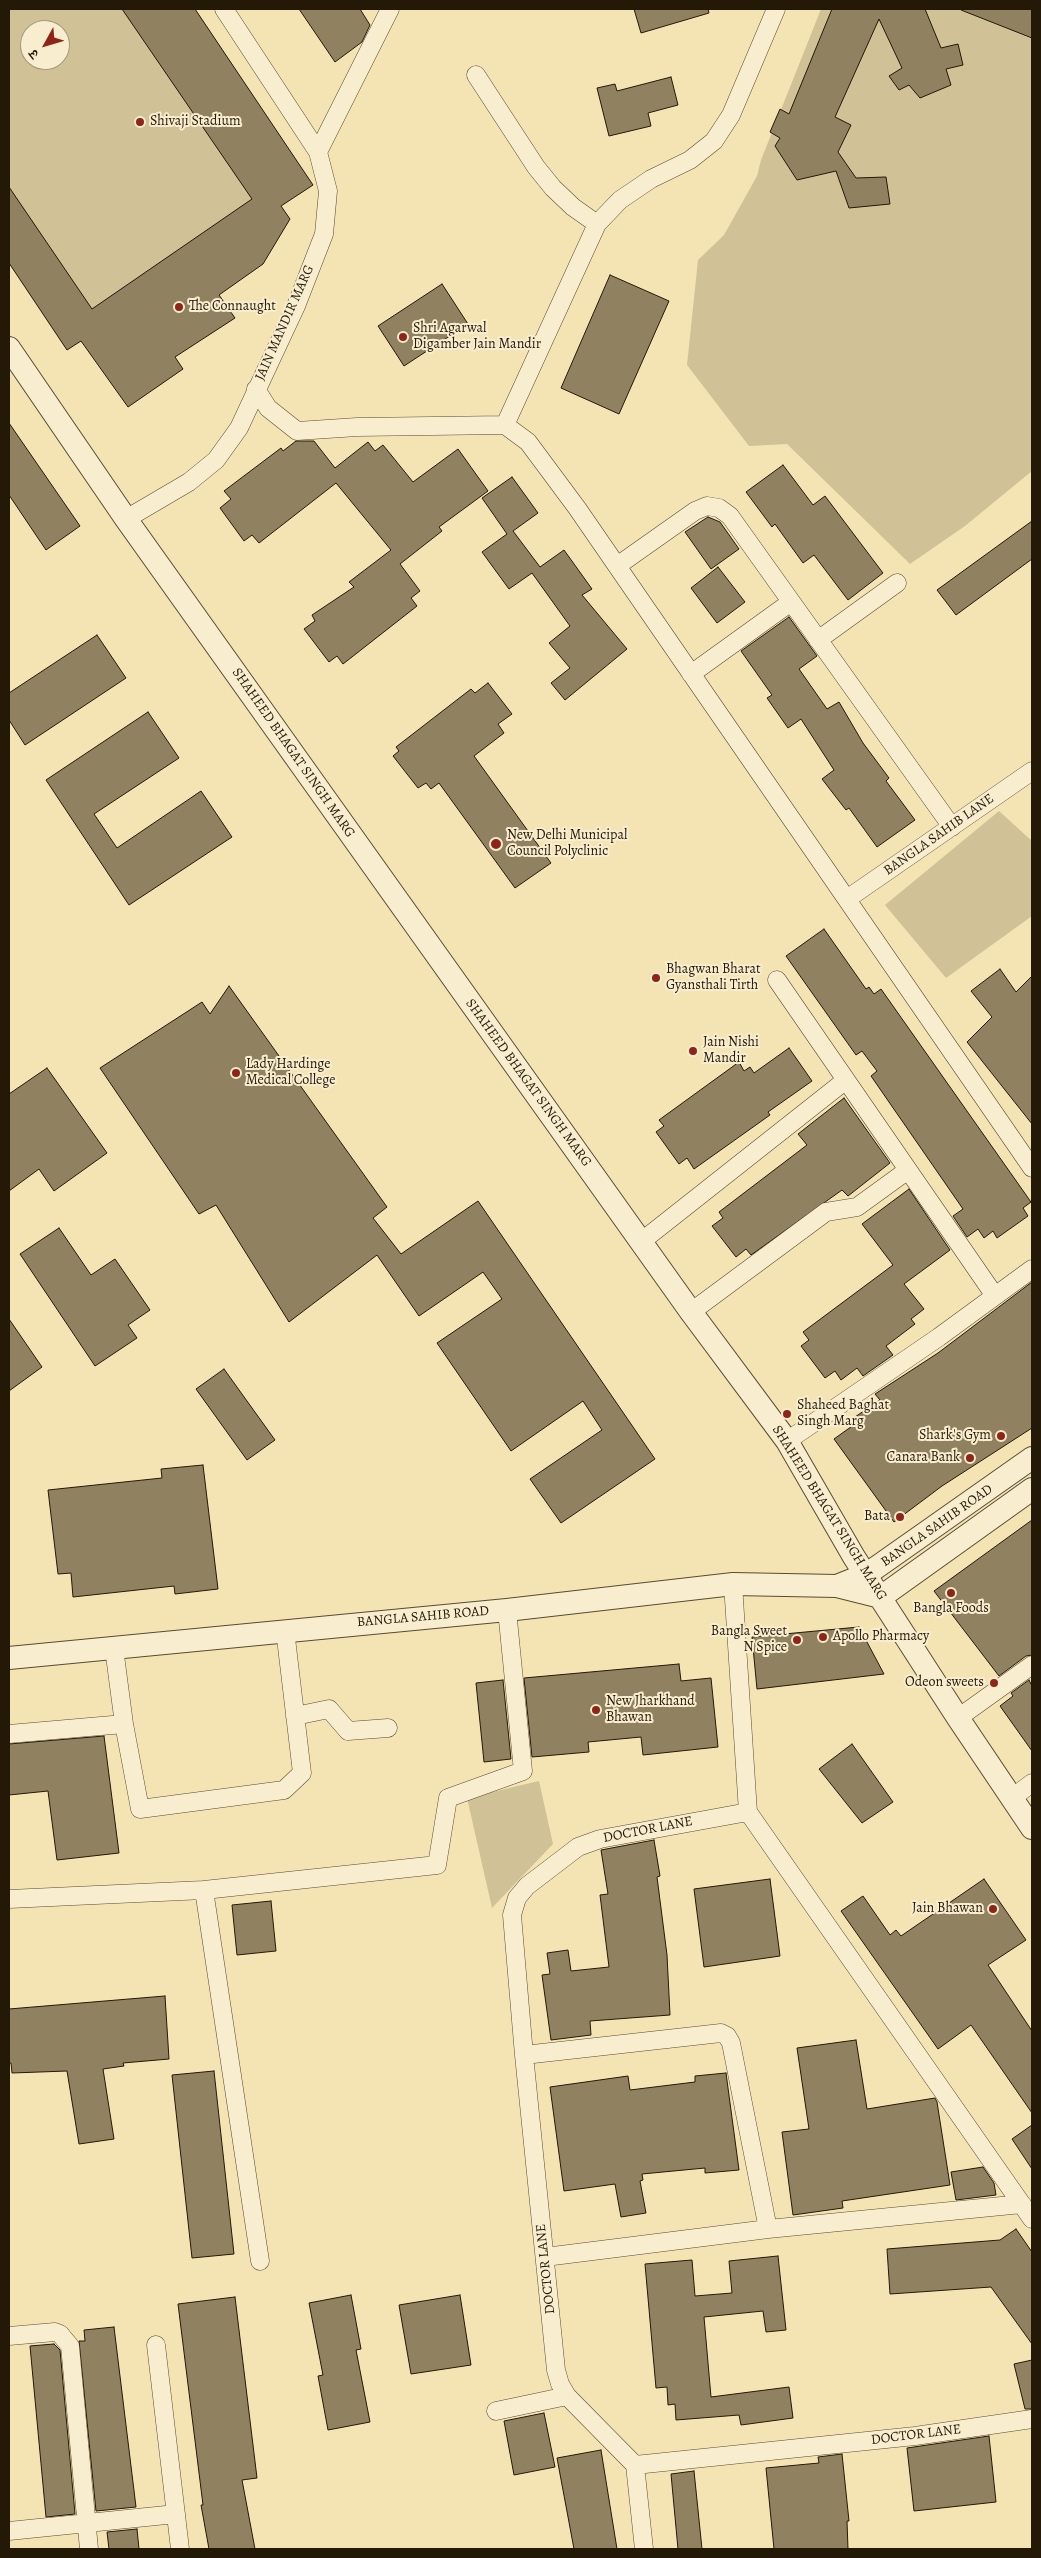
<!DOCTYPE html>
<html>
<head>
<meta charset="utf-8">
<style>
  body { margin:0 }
  #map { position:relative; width:1041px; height:2558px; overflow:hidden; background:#f4e4b4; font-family:Alegreya,"Noto Serif Devanagari",serif }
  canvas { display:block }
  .frame { position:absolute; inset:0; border:10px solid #241807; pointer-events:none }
  .north { position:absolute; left:20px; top:20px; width:50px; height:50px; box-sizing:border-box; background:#f8edce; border:1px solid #a3987e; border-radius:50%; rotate:231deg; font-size:14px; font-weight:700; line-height:20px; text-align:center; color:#241807 }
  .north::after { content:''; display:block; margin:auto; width:18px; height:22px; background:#8f2418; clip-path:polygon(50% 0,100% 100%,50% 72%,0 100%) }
</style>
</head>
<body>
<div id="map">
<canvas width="1041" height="2558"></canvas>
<div class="frame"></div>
<div class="north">उ</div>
</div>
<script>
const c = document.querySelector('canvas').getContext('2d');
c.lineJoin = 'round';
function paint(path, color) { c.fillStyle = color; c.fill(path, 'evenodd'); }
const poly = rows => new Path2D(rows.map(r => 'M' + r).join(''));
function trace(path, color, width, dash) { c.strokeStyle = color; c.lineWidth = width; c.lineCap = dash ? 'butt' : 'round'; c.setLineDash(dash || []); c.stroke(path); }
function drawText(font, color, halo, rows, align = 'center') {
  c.font = font + ' Alegreya,serif'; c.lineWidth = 4; c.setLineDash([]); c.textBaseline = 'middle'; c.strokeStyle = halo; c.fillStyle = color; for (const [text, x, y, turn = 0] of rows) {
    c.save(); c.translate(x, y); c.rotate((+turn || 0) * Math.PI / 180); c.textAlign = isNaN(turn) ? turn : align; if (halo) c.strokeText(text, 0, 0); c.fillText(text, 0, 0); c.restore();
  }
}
paint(poly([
  [9,9,195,9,313,185,67,350,9,263],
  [30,30,60,30,60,60,30,60],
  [821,9,1032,9,1032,471,965,526,910,564,787,444,749,446,687,365,698,260,724,235,757,176,761,160],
  [999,811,1032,841,1032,916,946,978,885,905],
  [539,1781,553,1844,492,1908,467,1798]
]), '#d1c197');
const building = poly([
  [122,9,195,9,313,185,281,206,290,219,263,264,219,295,235,318,175,357,183,369,128,407,81,341,67,350,9,263,9,187,92,309,252,199,122,9],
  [299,9,360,9,370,25,362,42,335,62,299,9],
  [634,9,708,9,709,13,641,33,634,9],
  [832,9,925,9,941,48,958,44,963,65,946,69,951,85,920,98,909,85,899,90,889,76,902,68,879,19,835,117,851,125,838,152,856,178,886,177,890,204,849,208,836,171,797,180,775,146,780,138,770,132,780,109,789,114,832,9],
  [961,9,1032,9,1032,38,961,10,961,9],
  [671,77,678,105,648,113,651,126,609,136,597,88,615,84,617,91,671,77],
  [610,275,669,301,619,414,561,388,610,275],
  [442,284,468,324,404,366,378,326,442,284],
  [9,423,80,526,46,550,9,495,9,423],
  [296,441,314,441,335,468,368,442,375,451,383,445,413,482,458,449,488,491,439,527,442,531,400,564,420,591,411,598,417,606,343,664,337,656,329,662,304,629,315,621,312,615,354,587,349,582,391,550,336,483,259,543,252,535,244,541,220,508,231,499,224,491,281,448,283,451,296,441],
  [783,465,813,505,825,496,883,573,848,600,814,555,803,563,775,524,772,527,746,492,783,465],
  [512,477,538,513,513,531,540,567,564,550,592,589,582,595,627,649,565,700,551,683,570,668,549,643,570,626,532,573,509,589,482,552,507,534,482,498,512,477],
  [708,517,720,522,739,549,711,569,685,532,708,517],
  [1032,521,1032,559,956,615,937,590,1032,521],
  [718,567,745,602,717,623,691,588,718,567],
  [789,617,817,656,799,669,827,709,839,702,863,743,889,778,886,781,915,820,877,847,849,808,846,810,822,779,834,770,801,719,788,728,767,698,772,695,741,651,789,617],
  [97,635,126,678,25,745,9,720,9,693,97,635],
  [488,683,512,714,498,724,504,733,474,756,551,863,515,888,439,783,431,789,426,783,418,788,393,756,399,751,396,747,471,689,475,693,488,683],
  [148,712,179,758,94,814,117,848,201,791,232,837,129,905,46,780,148,712],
  [824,929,866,989,869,987,874,994,881,989,1031,1202,1023,1208,1028,1216,997,1238,993,1231,984,1238,978,1229,967,1237,953,1216,963,1209,871,1076,877,1071,862,1051,856,1055,786,956,824,929],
  [1000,969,1016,992,1032,976,1032,1124,967,1042,992,1017,971,991,1000,969],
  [229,986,387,1207,373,1218,401,1254,478,1201,655,1459,561,1523,530,1479,602,1430,583,1401,511,1451,437,1343,502,1299,483,1272,419,1316,377,1255,289,1322,216,1205,199,1214,100,1068,202,1002,210,1014,229,986],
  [789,1048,812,1081,768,1112,770,1115,694,1169,687,1158,679,1164,656,1132,664,1126,659,1120,739,1062,744,1071,750,1067,754,1073,789,1048],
  [47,1068,107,1153,54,1191,39,1169,9,1191,9,1094,47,1068],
  [844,1098,890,1163,848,1196,842,1190,751,1255,746,1249,736,1257,712,1226,723,1218,719,1212,807,1145,798,1134,844,1098],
  [909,1189,950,1250,904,1284,924,1309,911,1319,915,1324,886,1346,893,1355,863,1376,857,1368,841,1380,835,1371,825,1378,801,1346,809,1340,803,1332,893,1265,862,1224,909,1189],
  [59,1228,91,1275,115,1259,150,1310,128,1325,137,1338,95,1366,20,1254,59,1228],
  [1032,1282,1032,1428,942,1486,894,1522,834,1439,855,1424,852,1419,880,1400,875,1394,938,1353,1032,1282],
  [9,1319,42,1367,9,1391,9,1319],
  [224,1369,275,1440,247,1460,196,1389,224,1369],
  [203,1465,218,1589,175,1594,174,1586,73,1597,71,1573,58,1574,48,1490,162,1478,161,1469,203,1465],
  [1032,1520,1032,1655,1026,1656,999,1676,934,1591,1032,1520],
  [859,1627,884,1674,757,1689,752,1637,859,1627],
  [679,1664,681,1681,711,1678,718,1747,643,1755,641,1737,588,1742,589,1752,532,1757,524,1678,679,1664],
  [503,1680,511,1759,484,1762,476,1683,503,1680],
  [1029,1680,1032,1686,1032,1751,1000,1706,1013,1696,1011,1693,1029,1680],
  [104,1736,119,1853,57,1860,48,1791,9,1795,9,1744,104,1736],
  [852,1744,893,1802,862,1823,819,1769,852,1744],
  [654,1840,660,1876,657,1877,667,1955,670,2015,590,2021,591,2035,551,2040,542,1975,550,1974,547,1953,568,1950,571,1971,609,1967,600,1895,608,1894,601,1850,654,1840],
  [770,1879,780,1956,704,1967,694,1889,770,1879],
  [984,1879,1026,1940,988,1965,1032,2031,1032,2113,971,2025,938,2049,841,1911,863,1896,890,1935,896,1930,901,1936,984,1879],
  [271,1901,276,1951,237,1955,232,1905,271,1901],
  [165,1996,169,2059,123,2063,124,2066,103,2069,114,2139,79,2144,67,2071,12,2073,11,2063,9,2063,9,2009,165,1996],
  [856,2040,867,2109,935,2098,937,2102,950,2185,842,2201,843,2208,793,2215,782,2132,809,2129,797,2048,856,2040],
  [214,2071,234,2254,192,2258,172,2075,214,2071],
  [726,2073,739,2170,705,2173,705,2168,642,2174,643,2180,640,2181,646,2213,621,2217,615,2184,564,2191,550,2087,628,2076,630,2090,695,2082,695,2076,726,2073],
  [1032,2125,1032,2169,1012,2139,1032,2125],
  [983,2167,994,2183,996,2195,956,2200,951,2172,983,2167],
  [1016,2229,1032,2252,1032,2344,991,2287,890,2294,887,2249,1000,2240,1016,2229],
  [778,2256,786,2330,766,2332,763,2311,704,2317,711,2397,789,2387,793,2418,741,2425,739,2415,676,2420,675,2404,668,2405,667,2387,656,2388,645,2264,692,2260,695,2296,732,2293,729,2261,778,2256],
  [351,2295,361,2349,356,2350,370,2422,328,2430,318,2376,323,2375,309,2303,351,2295],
  [460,2295,471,2365,411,2374,399,2305,460,2295],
  [235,2297,257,2478,242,2480,255,2549,209,2549,201,2505,203,2505,178,2304,235,2297],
  [114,2327,136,2507,96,2511,79,2341,85,2341,84,2330,114,2327],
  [54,2344,60,2350,75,2514,46,2517,30,2346,54,2344],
  [1032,2360,1032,2409,1025,2409,1014,2364,1032,2360],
  [544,2413,555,2467,514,2475,504,2421,544,2413],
  [989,2436,996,2502,914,2511,907,2448,989,2436],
  [601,2450,617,2549,574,2549,557,2458,601,2450],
  [842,2454,849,2521,847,2521,848,2549,774,2549,766,2468,819,2463,818,2457,842,2454],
  [694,2471,702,2549,678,2549,671,2474,694,2471],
  [137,2529,139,2549,109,2549,107,2532,137,2529]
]);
paint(building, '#908261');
trace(building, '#241807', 1);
const minor = poly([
  [476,75,536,167,553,188,573,207,597,224],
  [318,152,390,9],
  [256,389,268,408,297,431,357,427,505,425,528,442,577,508,1032,1168],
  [505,425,597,224,620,200,651,179,690,160,714,141,731,115,776,9],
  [126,519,189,482,216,460,239,428,296,306,324,234,328,191,318,152,224,9],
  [617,566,695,511,707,506,719,508,730,516,952,827],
  [818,640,897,583],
  [691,674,791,602],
  [847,899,1032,771],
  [777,980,995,1296],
  [642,1241,846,1080],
  [691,1312,826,1212,857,1207,908,1170],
  [787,1441,939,1337,1032,1269],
  [733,1584,748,1812,1032,2219],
  [114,1648,124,1724,140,1809,284,1790,302,1773,285,1630],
  [295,1716,329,1709,348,1731,388,1728],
  [958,1718,1032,1665],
  [9,1734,124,1724],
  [1012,1798,1032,1783],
  [204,1890,260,2261],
  [9,1899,204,1890,437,1865,448,1798,523,1771,507,1610],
  [524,2055,721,2033,727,2036,731,2043,768,2229],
  [545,2257,768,2229,1022,2204],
  [9,2336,55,2332,60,2334,70,2346,89,2549],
  [156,2345,180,2549],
  [496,2411,567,2396],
  [635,2465,567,2396,560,2384,556,2370,524,2055,512,1915,517,1898,527,1886,578,1847,600,1839,748,1812],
  [635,2465,915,2436,1032,2419],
  [635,2465,644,2549],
  [9,2531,176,2514]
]);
const tertiary = poly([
  [9,348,126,519,691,1312,787,1441,854,1557,958,1718,1032,1828],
  [1032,1458,867,1574,837,1586,881,1597,1032,1489],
  [9,1658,507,1610,733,1584,837,1586]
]);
trace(minor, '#584b32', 19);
trace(tertiary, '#584b32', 24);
trace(minor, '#f8edce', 18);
trace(tertiary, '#f8edce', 22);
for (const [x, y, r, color] of [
  [140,122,5,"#8f2418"],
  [179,307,5,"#8f2418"],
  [403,337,5,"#8f2418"],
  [496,844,6,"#8f2418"],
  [656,978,5,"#8f2418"],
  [693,1051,5,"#8f2418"],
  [236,1073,5,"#8f2418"],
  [787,1414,5,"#8f2418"],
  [1001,1436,5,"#8f2418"],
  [970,1458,5,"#8f2418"],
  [900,1517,5,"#8f2418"],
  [951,1593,5,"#8f2418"],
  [823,1637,5,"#8f2418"],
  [797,1640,5,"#8f2418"],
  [994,1683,5,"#8f2418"],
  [596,1710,5,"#8f2418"],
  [993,1909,5,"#8f2418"]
]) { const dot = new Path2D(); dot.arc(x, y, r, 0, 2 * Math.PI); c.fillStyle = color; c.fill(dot); trace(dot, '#f8edce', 2); }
drawText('14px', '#241807', '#f8edce', [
  ["Shivaji Stadium",150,122],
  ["The Connaught",189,307],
  ["Shri Agarwal",413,329],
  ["Digamber Jain Mandir",413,345],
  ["New Delhi Municipal",507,836],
  ["Council Polyclinic",507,852],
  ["Bhagwan Bharat",666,970],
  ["Gyansthali Tirth",666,986],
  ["Jain Nishi",703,1043],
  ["Mandir",703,1059],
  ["Lady Hardinge",246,1065],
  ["Medical College",246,1081],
  ["Shaheed Baghat",797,1406],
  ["Singh Marg",797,1422],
  ["Shark's Gym",991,1436,"right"],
  ["Canara Bank",960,1458,"right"],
  ["Bata",890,1517,"right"],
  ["Bangla Foods",951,1609,"center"],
  ["Bangla Sweet",787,1632,"right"],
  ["N Spice",787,1648,"right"],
  ["Apollo Pharmacy",833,1637],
  ["Odeon sweets",984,1683,"right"],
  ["New Jharkhand",606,1702],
  ["Bhawan",606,1718],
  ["Jain Bhawan",983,1909,"right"]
], 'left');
drawText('14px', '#241807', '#f8edce', [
  ["JAIN MANDIR MARG",285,323,-66],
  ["SHAHEED BHAGAT SINGH MARG",293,753,55],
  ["BANGLA SAHIB LANE",939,835,-35],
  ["SHAHEED BHAGAT SINGH MARG",528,1083,54],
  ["SHAHEED BHAGAT SINGH MARG",829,1513,58],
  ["BANGLA SAHIB ROAD",937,1526,-35],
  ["BANGLA SAHIB ROAD",423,1617,-5],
  ["DOCTOR LANE",648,1830,-11],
  ["DOCTOR LANE",546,2269,-96],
  ["DOCTOR LANE",916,2435,-7]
]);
</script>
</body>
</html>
